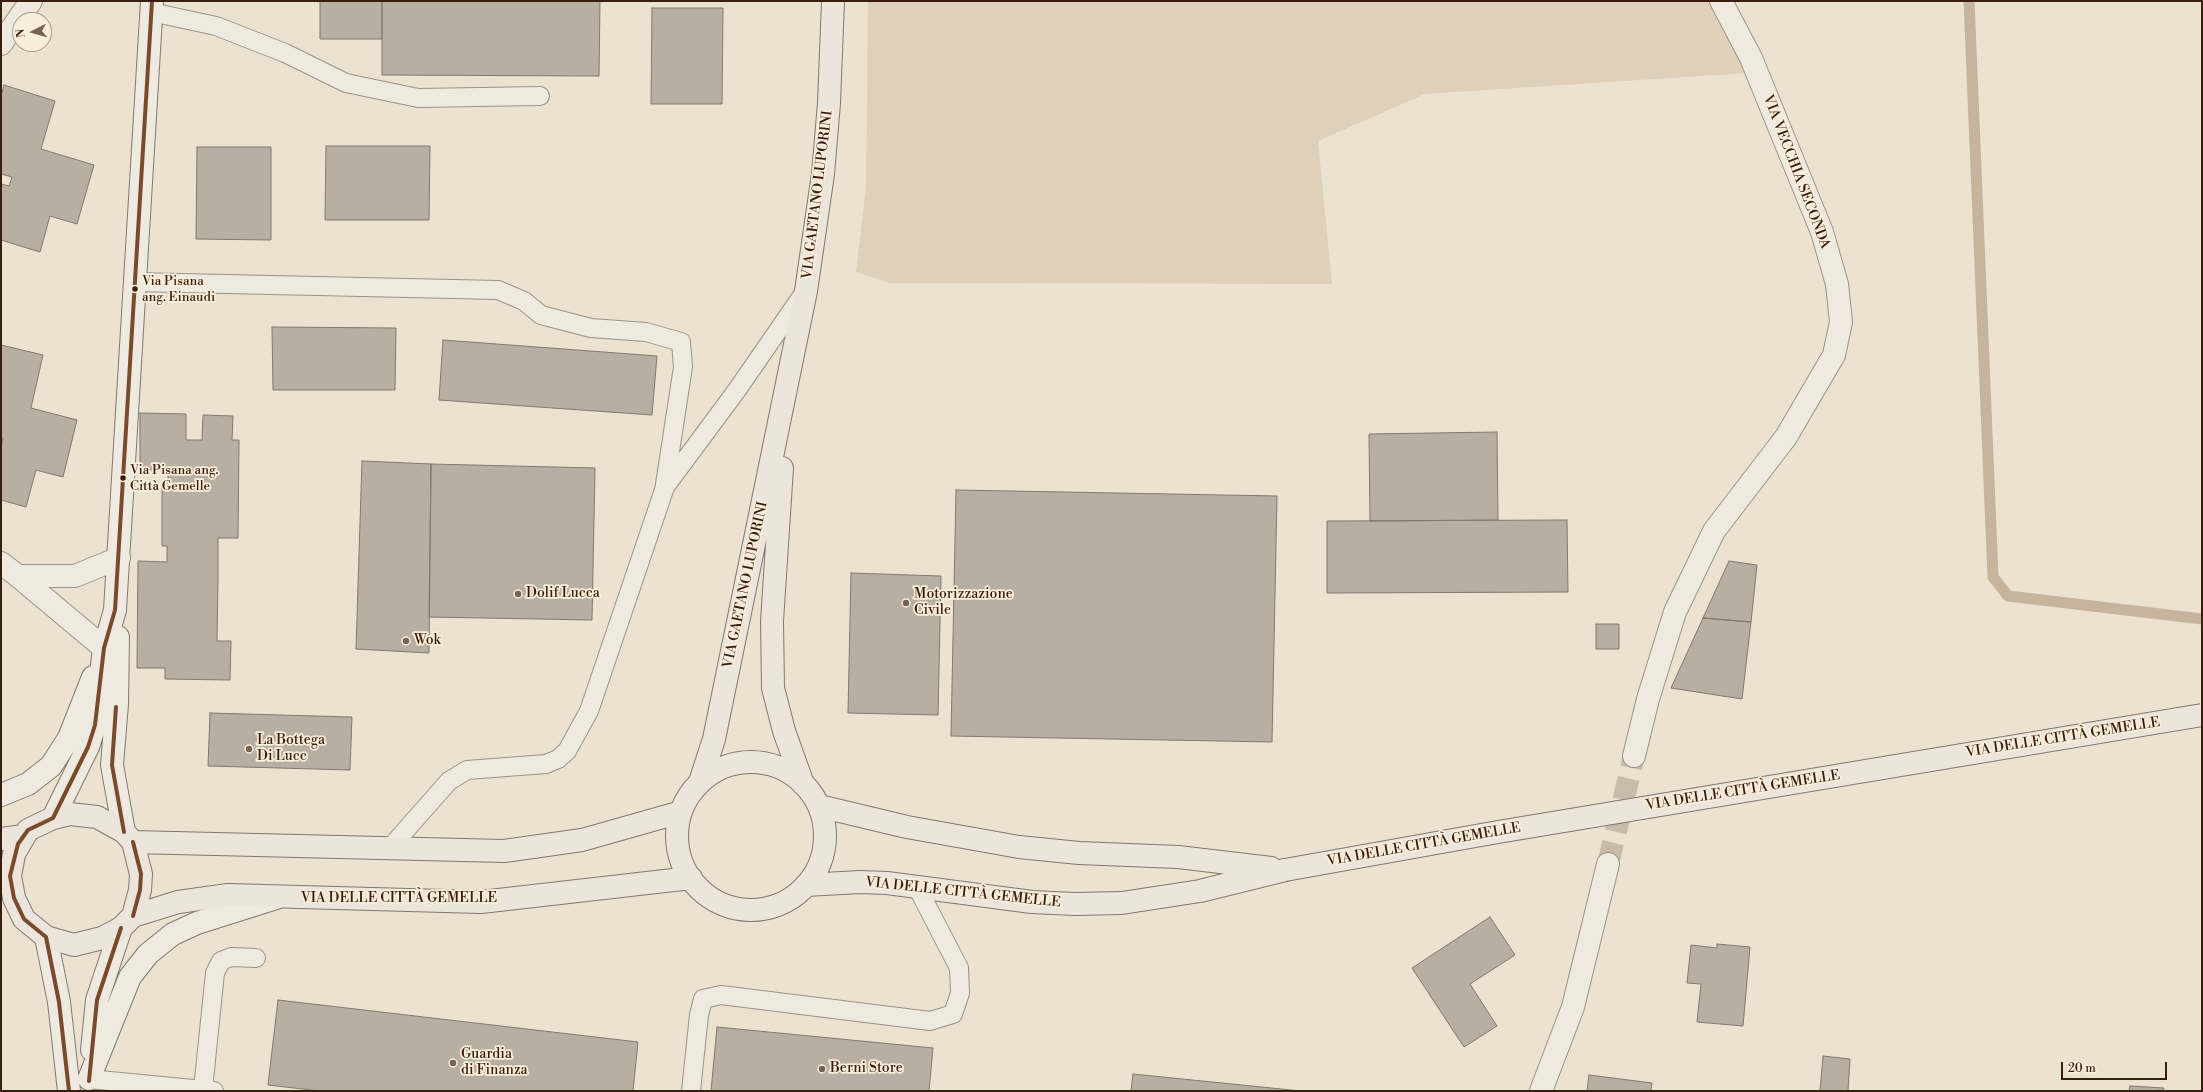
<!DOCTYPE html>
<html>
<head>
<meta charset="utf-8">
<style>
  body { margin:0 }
  #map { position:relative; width:2203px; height:1092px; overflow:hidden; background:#ebe2d0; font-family:"Libre Bodoni",serif }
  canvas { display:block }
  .frame { position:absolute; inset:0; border:2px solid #3a1d0f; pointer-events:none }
  .north { position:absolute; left:12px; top:12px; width:40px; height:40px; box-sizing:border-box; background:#f9eed9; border:1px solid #ad9a88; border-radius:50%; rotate:264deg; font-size:11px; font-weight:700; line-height:16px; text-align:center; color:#3a1d0f }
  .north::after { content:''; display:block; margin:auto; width:14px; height:18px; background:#786253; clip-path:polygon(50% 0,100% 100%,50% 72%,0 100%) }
  .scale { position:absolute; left:2061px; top:1062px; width:106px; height:18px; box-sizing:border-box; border:2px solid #3a1d0f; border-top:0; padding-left:5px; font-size:12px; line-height:14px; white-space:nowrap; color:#3a1d0f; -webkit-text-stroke:3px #f9eed9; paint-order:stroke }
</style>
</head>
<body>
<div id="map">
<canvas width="2203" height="1092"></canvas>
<div class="frame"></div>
<div class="north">N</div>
<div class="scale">20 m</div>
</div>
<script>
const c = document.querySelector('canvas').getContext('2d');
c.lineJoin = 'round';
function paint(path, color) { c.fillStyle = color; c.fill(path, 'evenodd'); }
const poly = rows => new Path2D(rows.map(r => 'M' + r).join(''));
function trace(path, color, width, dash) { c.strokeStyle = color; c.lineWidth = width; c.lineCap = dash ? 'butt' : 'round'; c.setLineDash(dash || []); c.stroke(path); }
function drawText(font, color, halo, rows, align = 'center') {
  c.font = font + ' "Libre Bodoni",serif'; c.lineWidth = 3.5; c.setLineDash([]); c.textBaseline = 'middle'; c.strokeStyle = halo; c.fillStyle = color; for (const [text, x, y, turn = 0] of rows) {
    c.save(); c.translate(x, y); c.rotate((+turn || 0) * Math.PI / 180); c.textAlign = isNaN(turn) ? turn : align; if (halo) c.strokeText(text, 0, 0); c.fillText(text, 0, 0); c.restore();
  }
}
paint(poly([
  [868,1,1714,1,1747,73,1425,94,1318,141,1332,284,890,283,856,272,866,187]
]), '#dfd1b9');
trace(poly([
  [1969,1,1993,577,2008,596,2202,619]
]), '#c6b49d', 11);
const building = poly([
  [320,1,382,1,382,39,320,39,320,1],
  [382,1,600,1,599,76,382,75,382,1],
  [652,8,723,8,722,104,651,104,652,8],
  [4,85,55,101,41,149,94,165,77,224,50,216,40,252,1,240,1,184,9,186,12,177,1,174,1,96,4,85],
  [326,146,430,146,429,220,325,220,326,146],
  [197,147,271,147,271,240,196,239,197,147],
  [272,327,396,328,395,390,273,390,272,327],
  [443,340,657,356,652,415,439,400,443,340],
  [1,345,43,355,31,408,77,420,63,477,36,470,26,507,1,500,1,447,3,438,1,438,1,345],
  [140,413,186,414,186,440,202,440,203,415,233,416,232,440,239,440,238,538,218,538,218,578,217,641,231,641,230,680,165,679,165,668,137,668,138,561,167,562,167,546,162,546,162,487,168,487,168,470,140,470,140,413],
  [1497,432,1498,520,1370,521,1369,434,1497,432],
  [362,461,431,464,429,653,356,649,362,461],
  [431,464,595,468,592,620,429,617,431,464],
  [956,490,1277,496,1272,742,951,736,956,490],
  [1567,520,1568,592,1327,593,1327,521,1567,520],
  [1729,561,1757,565,1751,622,1703,618,1729,561],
  [851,573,941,576,938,715,848,713,851,573],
  [1703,618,1751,622,1742,699,1671,688,1703,618],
  [1596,624,1619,624,1619,649,1596,649,1596,624],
  [210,713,352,717,350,770,208,766,210,713],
  [1490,917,1515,955,1470,984,1497,1026,1464,1047,1412,968,1490,917],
  [1717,944,1750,947,1743,1026,1697,1022,1701,984,1687,983,1691,945,1717,948,1717,944],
  [278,1000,638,1042,633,1091,320,1091,268,1085,278,1000],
  [717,1027,933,1048,929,1091,711,1091,717,1027],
  [1823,1056,1850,1059,1848,1091,1820,1091,1823,1056],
  [1133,1074,1301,1091,1131,1091,1133,1074],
  [1589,1075,1652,1083,1651,1091,1587,1091,1589,1075],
  [2130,1086,2164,1088,2163,1091,2129,1091,2130,1086]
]);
paint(building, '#b7afa2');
trace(building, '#82786e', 1);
trace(poly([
  [1608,864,1634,756]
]), '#c8bba9', 22, [22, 11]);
const lane = poly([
  [151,12,216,26,285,53,346,83,418,98,540,96],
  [135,282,498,290,524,301,541,315,591,328,646,332,681,342,683,367,665,484],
  [389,849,449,781,467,770,546,764,558,759,567,751,589,711,665,487,737,390,804,293],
  [89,1079,214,1091],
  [203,1089,215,973,221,961,231,957,256,958],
  [691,1091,699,1015,703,999,721,995,930,1021,953,1014,960,993,959,968,917,887]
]);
const street = poly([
  [1,44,31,1],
  [1,563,18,576,104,648],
  [18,576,75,576,119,558],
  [1634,756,1648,699,1675,612,1714,531,1786,437,1834,355,1841,322,1837,284,1822,232,1751,58,1721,1],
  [1541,1091,1573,1007,1608,864]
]);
const secondary = poly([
  [118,637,117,704,112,765,124,832],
  [1,795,28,784,51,766,69,738,93,677],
  [53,818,88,747,95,725,104,648,115,610,152,1],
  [46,937,59,1002,69,1091],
  [92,1050,97,1000,121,928],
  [89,1079,130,977,148,954,173,934,197,923,276,898]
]);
const primary = poly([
  [782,468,772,621,773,688,784,731,803,784],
  '677 836a74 74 0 1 1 148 0a74 74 0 1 1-148 0Z',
  [700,782,714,739,806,291,823,174,829,103,833,1],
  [819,806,907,827,1019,847,1079,853,1178,857,1271,868],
  [70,814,97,817,124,832,133,842,141,874,140,890,133,916,121,928,102,938,74,945,46,937,24,919,14,898,10,876,14,854,28,830,53,818,70,814],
  [1,839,23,836],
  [133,842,504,851,582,840,681,812],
  [806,885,860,882,887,883,1032,902,1075,904,1122,903,1200,891,1285,870],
  [133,916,178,902,228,895,481,902,691,878]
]);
trace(lane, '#9b9287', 20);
trace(street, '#9b9287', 24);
trace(secondary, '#82786e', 24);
trace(primary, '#82786e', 24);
trace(lane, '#eeeae0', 18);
trace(street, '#eeeae0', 22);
trace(secondary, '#eeeae0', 22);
trace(primary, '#ebe5dc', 22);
const primaryBridge = poly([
  [1285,870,1498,832,2202,715]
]);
trace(primaryBridge, '#82786e', 24, []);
trace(primaryBridge, '#ebe5dc', 22);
trace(poly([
  [116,707,112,765,124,832],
  [133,842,141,874,140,890,133,916],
  [89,1081,97,1000,121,928],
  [69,1091,59,1002,46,937,24,919,14,898,10,876,18,844,28,830,53,818,88,747,95,725,104,648,115,610,152,1]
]), '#7a4b2a', 4);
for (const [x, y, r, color] of [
  [135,289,3.5,"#3a1d0f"],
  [123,478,3.5,"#3a1d0f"],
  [518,594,4,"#786253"],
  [906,603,4,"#786253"],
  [406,641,4,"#786253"],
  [249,749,4,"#786253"],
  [453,1063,4,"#786253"],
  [822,1069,4,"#786253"]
]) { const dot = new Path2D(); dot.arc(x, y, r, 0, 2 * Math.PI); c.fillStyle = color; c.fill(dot); trace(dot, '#f9eed9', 1.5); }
drawText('13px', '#3a1d0f', '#f9eed9', [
  ["Via Pisana",142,282],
  ["ang. Einaudi",142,298],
  ["Via Pisana ang.",130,471],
  ["Città Gemelle",130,487]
], 'left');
drawText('14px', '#3a1d0f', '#f9eed9', [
  ["VIA VECCHIA SECONDA",1796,172,69],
  ["VIA GAETANO LUPORINI",818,195,-83],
  ["VIA GAETANO LUPORINI",746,585,-78],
  ["VIA DELLE CITTÀ GEMELLE",2063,738,-9],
  ["VIA DELLE CITTÀ GEMELLE",1743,791,-9],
  ["VIA DELLE CITTÀ GEMELLE",1424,845,-10],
  ["VIA DELLE CITTÀ GEMELLE",963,893,6],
  ["VIA DELLE CITTÀ GEMELLE",399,899]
]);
drawText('14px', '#3a1d0f', '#f9eed9', [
  ["Dolif Lucca",526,594],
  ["Motorizzazione",914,595],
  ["Civile",914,611],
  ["Wok",414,641],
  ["La Bottega",257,741],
  ["Di Lucc",257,757],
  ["Guardia",461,1055],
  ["di Finanza",461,1071],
  ["Berni Store",830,1069]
], 'left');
</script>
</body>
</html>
